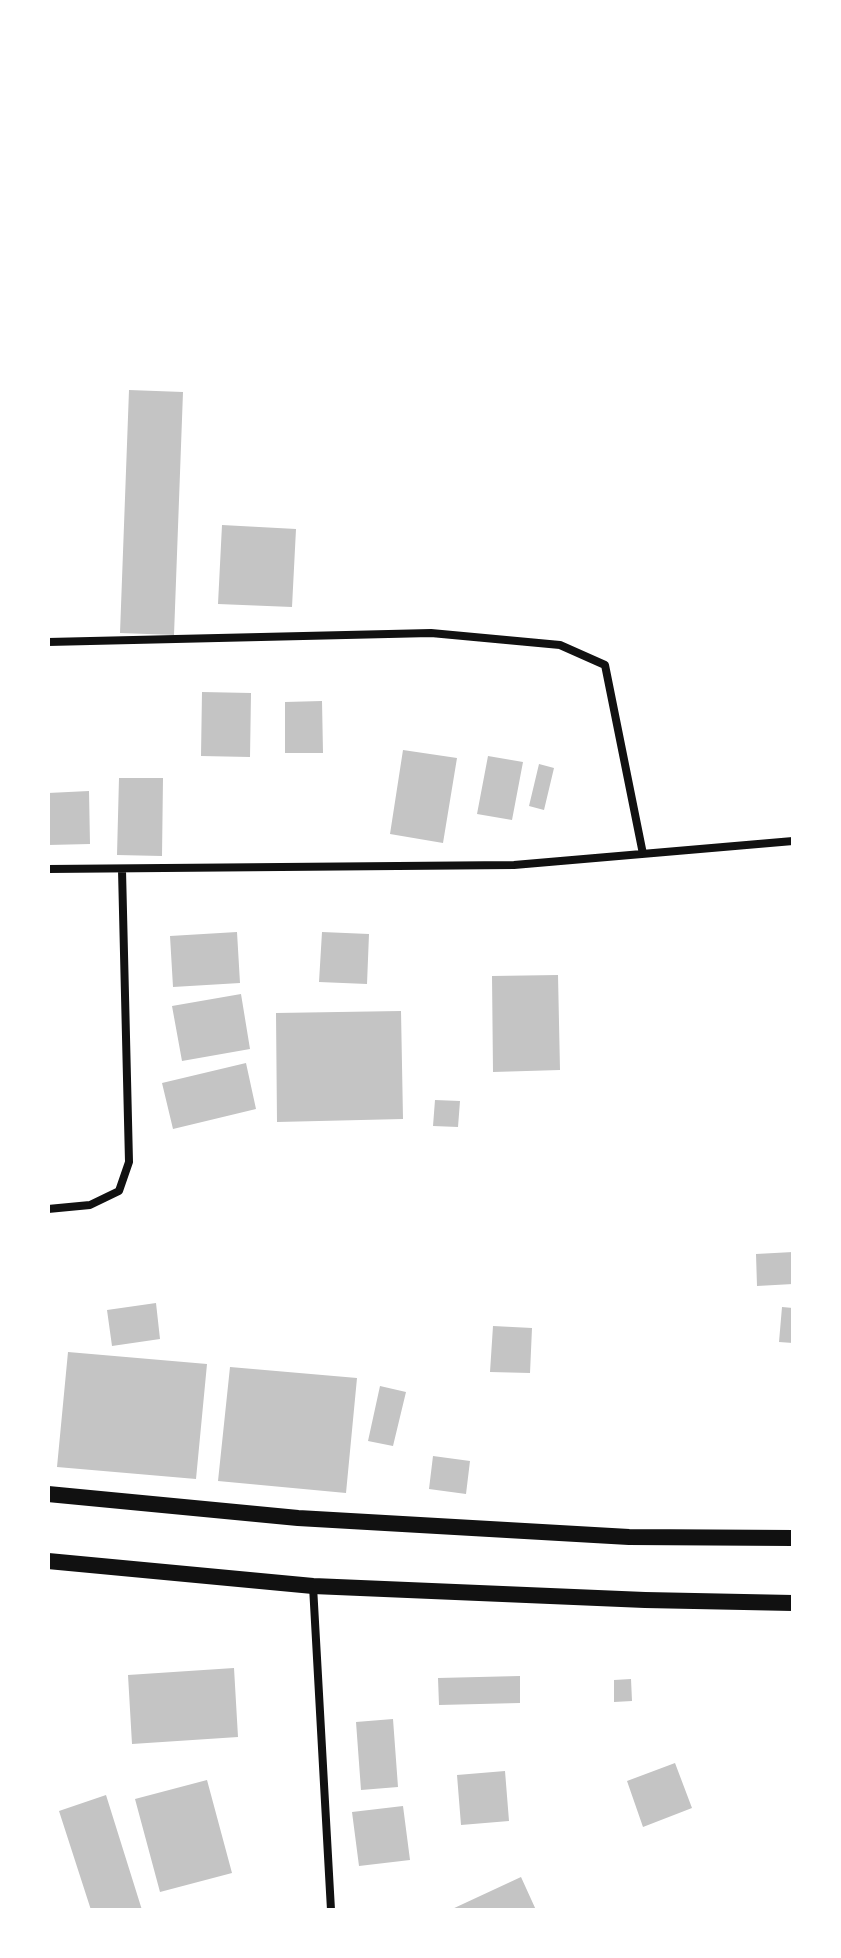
<!DOCTYPE html>
<html>
<head>
<meta charset="utf-8">
<style>
  body { margin:0 }
  #map { position:relative; width:841px; height:1958px; overflow:hidden; background:#fff; font-family:"Archivo Narrow",sans-serif }
  canvas { display:block }
  .frame { position:absolute; inset:0; border:50px solid #fff; pointer-events:none }
</style>
</head>
<body>
<div id="map">
<canvas width="841" height="1958"></canvas>
<div class="frame"></div>
</div>
<script>
const c = document.querySelector('canvas').getContext('2d');
c.lineJoin = 'round';
function paint(path, color) { c.fillStyle = color; c.fill(path, 'evenodd'); }
const poly = rows => new Path2D(rows.map(r => 'M' + r).join(''));
function trace(path, color, width, dash) { c.strokeStyle = color; c.lineWidth = width; c.lineCap = dash ? 'butt' : 'round'; c.setLineDash(dash || []); c.stroke(path); }
paint(poly([
  [129,390,183,392,174,635,120,633],
  [222,525,296,529,292,607,218,604],
  [202,692,251,693,250,757,201,756],
  [322,701,323,753,285,753,285,702],
  [403,750,457,758,443,843,390,834],
  [488,756,523,762,512,820,477,814],
  [539,764,554,768,544,810,529,806],
  [119,778,163,778,162,856,117,855],
  [89,791,90,844,48,845,48,793],
  [237,932,240,983,173,987,170,936],
  [322,932,369,934,367,984,319,982],
  [558,975,560,1070,493,1072,492,976],
  [241,994,250,1049,182,1061,172,1006],
  [401,1011,403,1119,277,1122,276,1013],
  [246,1063,256,1109,173,1129,162,1083],
  [435,1100,460,1101,458,1127,433,1126],
  [793,1252,793,1284,757,1286,756,1254],
  [156,1303,160,1339,112,1346,107,1310],
  [782,1307,793,1308,793,1343,779,1342],
  [493,1326,532,1328,530,1373,490,1372],
  [68,1352,207,1364,196,1479,57,1467],
  [230,1367,357,1378,346,1493,218,1481],
  [380,1386,406,1392,393,1446,368,1441],
  [433,1456,470,1461,466,1494,429,1489],
  [234,1668,238,1737,132,1744,128,1675],
  [520,1676,520,1703,439,1705,438,1678],
  [631,1679,632,1701,614,1702,614,1680],
  [393,1719,398,1787,361,1790,356,1722],
  [675,1763,692,1808,643,1827,627,1781],
  [505,1771,509,1821,461,1825,457,1775],
  [207,1780,232,1873,160,1892,135,1799],
  [106,1795,142,1910,91,1910,59,1811],
  [403,1806,410,1860,359,1866,352,1812],
  [521,1877,536,1910,450,1910]
]), '#c4c4c4');
trace(poly([
  [48,642,431,633,560,645,605,665,643,854],
  [48,869,514,865,793,841],
  [48,1209,90,1205,119,1191,129,1162,122,870],
  [313,1586,331,1910]
]), '#111', 8);
trace(poly([
  [48,1494,298,1518,629,1537,793,1538],
  [48,1561,313,1586,645,1600,793,1603]
]), '#111', 16);
</script>
</body>
</html>
